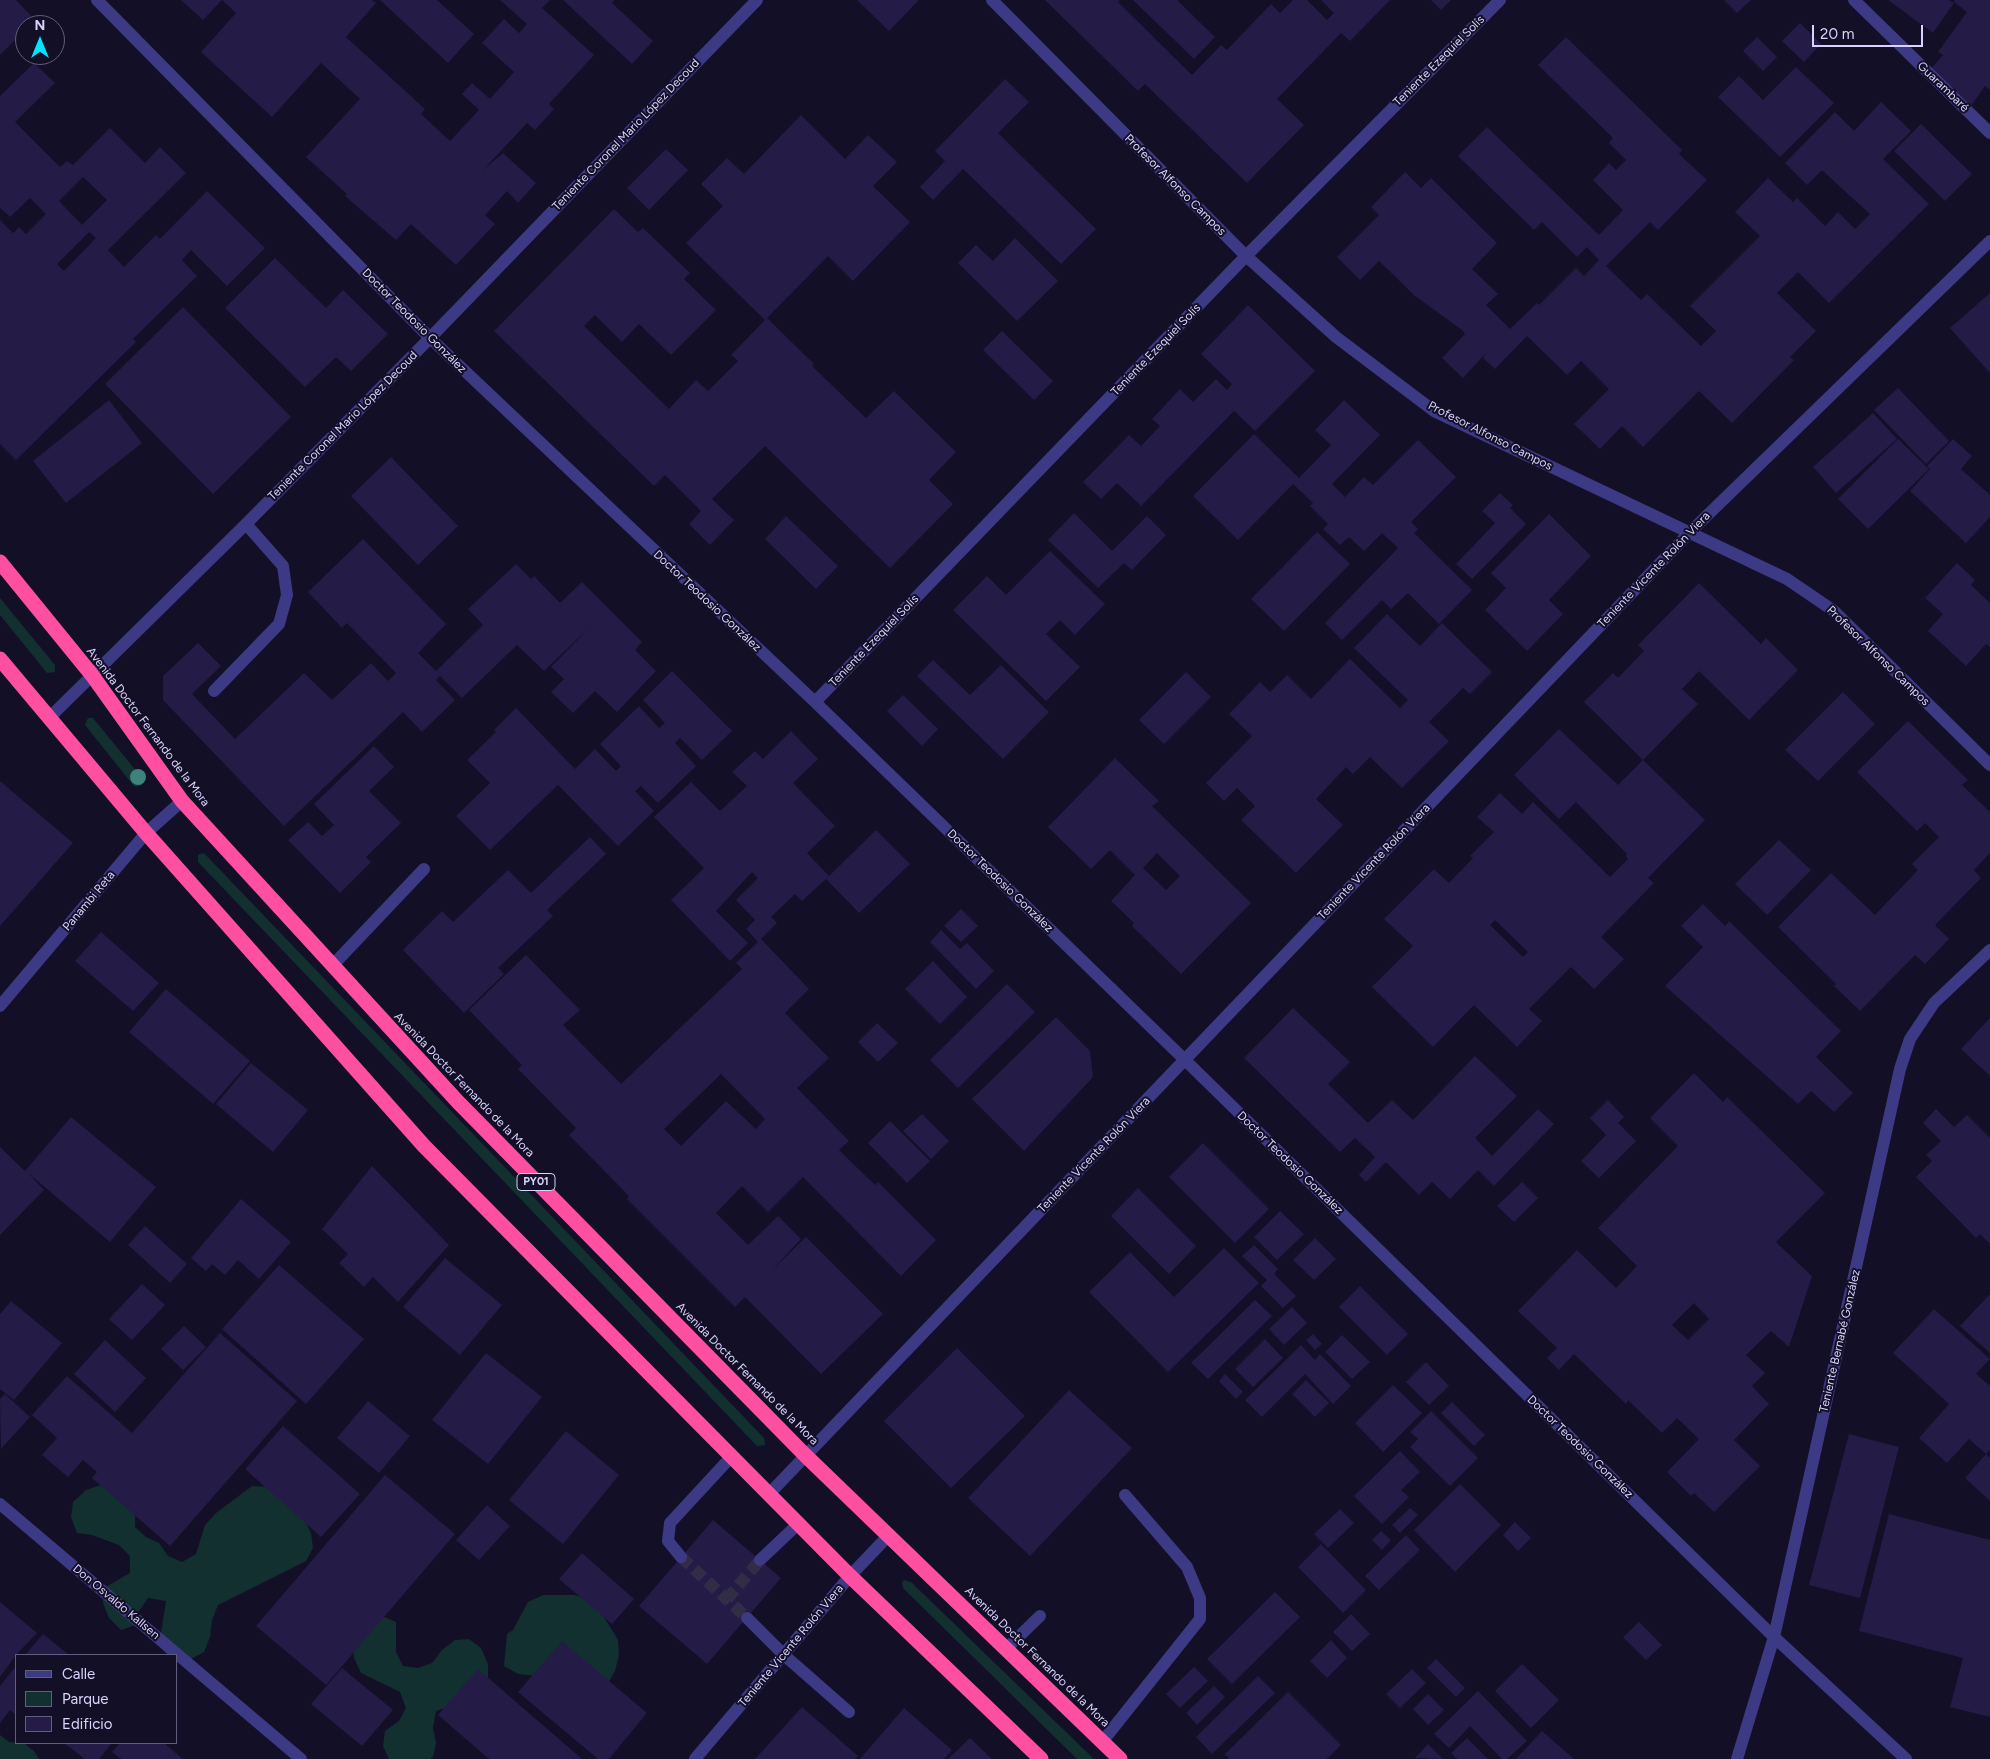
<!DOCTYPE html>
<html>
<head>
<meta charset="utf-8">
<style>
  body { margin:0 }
  #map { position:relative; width:1990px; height:1759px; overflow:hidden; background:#130f26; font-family:Figtree,sans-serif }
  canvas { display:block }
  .legend { position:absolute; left:15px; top:1654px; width:162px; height:90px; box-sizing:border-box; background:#130f26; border:1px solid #625e7d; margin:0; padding:6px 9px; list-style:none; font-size:15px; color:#d9d4ff }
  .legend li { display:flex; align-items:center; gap:10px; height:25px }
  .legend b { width:25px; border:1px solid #625e7d }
  .north { position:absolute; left:15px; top:15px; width:50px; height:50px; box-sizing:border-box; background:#130f26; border:1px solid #625e7d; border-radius:50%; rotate:0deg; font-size:14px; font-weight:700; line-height:20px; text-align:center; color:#d9d4ff }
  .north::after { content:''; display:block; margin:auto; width:18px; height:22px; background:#00e5ff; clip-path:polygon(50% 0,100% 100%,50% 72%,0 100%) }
  .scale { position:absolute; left:1812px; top:25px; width:111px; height:22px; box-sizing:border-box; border:2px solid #d9d4ff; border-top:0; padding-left:6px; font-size:15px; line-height:18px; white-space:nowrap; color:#d9d4ff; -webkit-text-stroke:4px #130f26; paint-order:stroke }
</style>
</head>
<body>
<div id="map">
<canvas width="1990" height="1759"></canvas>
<ul class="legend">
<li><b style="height:6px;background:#3d3a85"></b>Calle</li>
<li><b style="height:14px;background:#12302f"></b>Parque</li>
<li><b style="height:14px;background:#241b47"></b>Edificio</li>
</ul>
<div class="north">N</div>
<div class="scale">20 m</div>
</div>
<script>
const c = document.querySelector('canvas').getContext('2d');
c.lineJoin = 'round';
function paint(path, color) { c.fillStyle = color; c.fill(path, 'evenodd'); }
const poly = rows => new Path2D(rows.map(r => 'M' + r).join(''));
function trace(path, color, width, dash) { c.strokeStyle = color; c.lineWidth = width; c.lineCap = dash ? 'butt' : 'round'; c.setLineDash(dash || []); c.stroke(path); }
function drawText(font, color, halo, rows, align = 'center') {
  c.font = font + ' Figtree,sans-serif'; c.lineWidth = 4; c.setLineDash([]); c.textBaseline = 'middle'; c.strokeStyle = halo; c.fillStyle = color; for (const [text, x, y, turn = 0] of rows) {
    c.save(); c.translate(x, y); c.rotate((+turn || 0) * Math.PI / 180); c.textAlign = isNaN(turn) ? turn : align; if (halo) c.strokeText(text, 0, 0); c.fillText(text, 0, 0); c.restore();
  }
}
paint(poly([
  [0,598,55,665,55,672,47,673,0,615],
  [88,718,93,718,142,778,142,785,136,787,133,785,85,725],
  [204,853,764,1438,765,1445,757,1446,198,862,198,855],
  [101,1485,135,1513,135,1527,146,1537,159,1543,168,1556,182,1562,196,1554,205,1525,216,1513,252,1486,268,1487,304,1519,311,1533,313,1548,306,1561,218,1605,212,1620,210,1637,204,1652,189,1660,176,1662,176,1655,167,1655,163,1650,161,1633,166,1601,148,1598,139,1611,136,1625,121,1630,109,1618,103,1603,104,1588,130,1573,130,1556,119,1545,92,1535,77,1533,71,1517,73,1502,86,1490],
  [904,1580,911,1582,1094,1759,1077,1759,903,1588,902,1582],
  [543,1595,575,1595,590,1601,601,1612,618,1640,619,1655,615,1671,608,1683,518,1674,504,1666,507,1634,513,1630,528,1602],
  [382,1616,396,1622,396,1652,403,1666,418,1668,432,1663,442,1650,455,1640,469,1639,481,1648,488,1664,488,1679,451,1706,436,1711,433,1728,436,1743,433,1757,430,1759,389,1759,383,1746,385,1731,399,1721,406,1708,400,1692,361,1673,354,1658,353,1643],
  [0,1735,9,1742,24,1743,35,1752,39,1759,0,1759]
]), '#12302f');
paint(poly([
  [0,0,16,0,35,20,30,25,25,25,25,30,0,55],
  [181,0,222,0,203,20],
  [222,0,372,0,376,3,346,37,425,109,421,114,450,141,479,110,462,94,472,83,490,99,514,72,482,43,504,19,519,33,527,24,500,0,550,0,542,8,594,55,549,104,554,109,535,130,527,123,483,170,503,153,536,183,518,203,507,191,485,215,495,224,456,265,411,224,396,240,345,196,347,194,306,157,360,99,321,63,272,117,201,52,236,13],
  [380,0,437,0,474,34,448,63],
  [563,0,615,0,612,3,653,41,632,64],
  [857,0,919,0,889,31],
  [1045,0,1120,0,1118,2,1123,7,1192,75,1221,45,1227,50,1271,4,1280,13,1293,0,1307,0,1327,20,1334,13,1321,0,1390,0,1350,41,1341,33,1277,99,1304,125,1247,183,1145,84,1138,91],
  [1133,0,1177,0,1215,37,1194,59],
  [1431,0,1451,0,1441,10],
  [1724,0,1751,0,1737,13],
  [1888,0,1949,0,1954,3,1933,33],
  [1955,0,1990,0,1990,90,1985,86,1971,106,1930,70,1943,55,1938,52,1967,12,1954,2],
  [1800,23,1821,44,1804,62,1782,41],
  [1566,37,1682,150,1679,154,1707,180,1658,230,1650,222,1606,266,1641,300,1647,294,1701,346,1716,331,1690,306,1760,236,1735,212,1768,178,1793,202,1797,198,1825,226,1838,212,1855,229,1870,214,1849,195,1822,170,1807,185,1785,163,1835,112,1854,131,1881,102,1911,131,1883,159,1929,204,1829,303,1798,272,1777,293,1816,331,1790,357,1794,360,1732,423,1699,391,1643,447,1622,426,1600,449,1574,424,1609,389,1581,361,1567,375,1527,336,1495,369,1483,358,1486,353,1463,378,1442,358,1465,334,1462,330,1415,296,1379,261,1360,280,1337,257,1379,215,1371,207,1405,172,1421,188,1431,178,1497,243,1472,269,1498,294,1486,305,1510,329,1537,303,1539,305,1576,268,1584,276,1599,260,1587,247,1577,257,1542,222,1534,230,1458,156,1487,127,1599,235,1623,210,1593,180,1609,163,1616,170,1626,160,1609,143,1613,138,1538,65],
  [1757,37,1777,57,1763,71,1743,51],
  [34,63,55,83,15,122,60,167,67,161,73,165,110,128,145,163,160,147,186,173,108,250,124,267,156,235,160,239,207,191,265,248,227,286,191,250,182,260,197,276,133,339,136,342,16,460,0,444,0,220,13,233,19,227,26,234,46,214,30,198,10,217,0,208,0,96],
  [83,177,107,200,82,225,59,201],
  [89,232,96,238,64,271,57,264],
  [1796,67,1834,103,1780,157,1718,97,1739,76,1763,100],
  [1005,79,1029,102,998,133,1096,229,1061,264,963,169,933,200,920,187,945,161,935,151],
  [801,115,845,159,868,135,897,162,873,186,910,222,853,281,828,256,767,318,814,364,812,366,866,418,894,391,956,452,929,480,953,504,890,568,765,446,712,499,734,520,710,545,689,524,701,511,665,475,654,486,494,331,614,209,638,232,643,228,690,273,684,279,716,310,671,355,639,324,622,342,595,315,584,326,669,409,696,380,708,391,738,361,731,355,765,320,686,243,723,206,701,184,727,158,744,174],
  [1921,124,1972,174,1945,201,1894,151],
  [666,149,688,170,649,210,627,188],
  [1015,238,1058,281,1017,321,958,263,976,245,993,261],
  [275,258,326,308,343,290,388,334,351,371,336,357,305,387,225,308],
  [1990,293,1990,373,1950,328],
  [1248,305,1315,371,1255,431,1234,411,1141,506,1117,483,1101,499,1083,482,1129,435,1141,446,1160,426,1152,419,1180,389,1193,402,1216,379,1227,390,1232,384,1201,354],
  [183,307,291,417,213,494,105,384],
  [1002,331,1053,381,1034,400,983,350],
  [1898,388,1949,441,1926,464,1874,410],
  [109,400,142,443,66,503,33,461],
  [1344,400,1380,435,1332,484,1345,497,1364,477,1373,485,1418,440,1456,477,1411,522,1418,529,1414,533,1472,590,1439,624,1408,593,1391,609,1382,600,1342,640,1325,623,1398,548,1382,533,1364,551,1349,537,1340,545,1323,529,1328,524,1310,506,1313,503,1293,484,1238,540,1193,496,1254,434,1299,478,1331,445,1315,430],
  [1873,413,1897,439,1836,493,1813,467],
  [1898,439,1929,469,1868,529,1838,499],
  [1953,439,1972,456,1961,469,1990,495,1990,517,1966,543,1910,491,1930,469,1927,466],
  [391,457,458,526,418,565,351,496],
  [1500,493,1513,505,1510,508,1526,524,1472,579,1456,564,1495,523,1482,511],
  [1074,513,1112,551,1147,516,1166,535,1132,570,1124,563,1098,588,1048,540],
  [1549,514,1591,556,1549,600,1563,614,1527,651,1485,610,1506,588,1491,573],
  [786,516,838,566,816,589,765,539],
  [1317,532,1350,564,1284,631,1251,599],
  [363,539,446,624,418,653,436,671,483,625,468,609,516,564,531,579,534,576,560,603,582,582,642,642,635,650,656,671,617,712,595,691,573,713,551,692,564,679,551,667,589,628,544,671,517,645,462,698,440,676,436,680,455,700,422,732,403,712,284,826,163,700,163,676,198,643,221,666,192,694,235,739,304,673,332,700,371,663,388,681,396,673,347,623,342,628,308,592],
  [1050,551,1105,604,1075,635,1060,620,1046,634,1080,667,1046,701,953,610,987,576,1006,595],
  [1957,563,1975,580,1971,585,1990,603,1990,647,1986,644,1966,666,1928,631,1943,614,1925,598],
  [1699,583,1761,644,1766,638,1798,670,1749,720,1699,671,1682,689,1698,704,1643,760,1584,702,1613,673,1618,678,1644,651,1638,645],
  [1387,614,1420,646,1442,623,1492,672,1470,694,1463,688,1429,722,1449,741,1402,788,1370,757,1353,774,1346,767,1316,799,1343,825,1296,873,1241,820,1255,806,1237,788,1224,801,1206,783,1252,736,1229,714,1260,682,1270,692,1287,675,1311,699,1350,659,1400,708,1408,700,1354,648],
  [933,660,970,695,1001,665,1049,712,1003,759,917,676],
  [672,671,732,731,702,760,680,738,675,743,696,766,658,803,641,786,635,791,654,811,618,846,558,785,490,850,456,816,490,783,467,760,496,732,494,730,516,708,575,769,595,749,616,771,621,766,600,744,639,706,659,728,665,723,643,700],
  [1186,672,1211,697,1164,744,1139,720],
  [1843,692,1875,724,1818,781,1785,750],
  [903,695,938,729,922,746,887,711],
  [1908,721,1968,780,1962,785,1990,812,1990,853,1974,870,1981,878,1935,925,1949,939,1925,964,1915,955,1860,1011,1834,986,1836,984,1778,927,1831,873,1875,915,1918,870,1912,864,1939,837,1925,823,1917,831,1857,772],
  [1559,729,1618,785,1643,760,1705,820,1648,878,1654,883,1601,937,1624,959,1594,989,1571,967,1529,1009,1542,1021,1517,1047,1474,1005,1433,1047,1372,987,1413,946,1384,919,1434,869,1449,883,1473,858,1470,856,1494,832,1477,817,1500,793,1522,814,1533,802,1610,877,1628,859,1626,856,1627,854,1576,802,1559,819,1514,775],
  [1495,920,1528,952,1523,957,1490,925],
  [791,731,818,759,793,783,835,826,807,853,829,876,876,830,910,864,859,913,826,879,802,901,795,894,771,917,777,923,761,939,809,989,785,1013,829,1058,797,1088,849,1141,839,1150,875,1185,878,1182,936,1240,901,1276,803,1177,768,1212,742,1186,716,1213,748,1245,778,1216,801,1239,772,1270,806,1237,883,1314,821,1374,745,1297,735,1307,627,1199,629,1196,569,1135,576,1128,518,1069,522,1065,469,1010,526,955,580,1010,563,1025,621,1084,742,969,736,963,758,942,746,929,755,920,736,900,758,878,752,872,716,911,748,943,730,961,671,900,704,868,654,817,691,782,720,811,747,786,732,772,755,751,763,759],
  [721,1074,765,1119,756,1129,726,1101,681,1146,664,1129],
  [374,746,394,767,369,791,401,823,366,857,371,862,340,893,288,840,308,822,322,836,334,825,314,804],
  [1115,758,1159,801,1152,806,1251,903,1181,974,1132,926,1134,923,1111,901,1135,875,1110,850,1091,869,1048,827],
  [1157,853,1180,876,1166,890,1143,868],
  [0,781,73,843,0,926],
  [590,837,606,854,547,910,553,916,498,968,504,974,464,1013,403,950,442,911,453,922,508,870,531,893],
  [1779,840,1811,870,1767,915,1735,884],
  [1703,904,1725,926,1729,921,1841,1031,1816,1057,1853,1093,1834,1112,1811,1091,1798,1104,1665,986,1703,947,1681,926],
  [961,909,978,926,961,942,944,926],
  [941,930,960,949,967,943,994,971,976,989,930,942],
  [101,932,159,983,133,1011,75,961],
  [933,961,967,997,940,1024,905,989],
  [1007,984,1035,1012,958,1088,930,1060],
  [166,989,250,1061,213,1104,129,1032],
  [1293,1008,1350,1062,1328,1084,1368,1123,1392,1100,1413,1120,1475,1056,1517,1096,1475,1138,1492,1156,1538,1109,1554,1124,1494,1186,1478,1170,1450,1199,1432,1182,1419,1195,1386,1162,1366,1182,1359,1175,1375,1157,1355,1138,1340,1152,1244,1058],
  [1056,1017,1090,1051,1093,1077,1024,1151,972,1099],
  [1990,1018,1990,1076,1961,1049],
  [877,1023,898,1043,878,1062,858,1042],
  [251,1063,308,1110,273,1152,216,1104],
  [1694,1073,1723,1102,1727,1097,1825,1193,1776,1242,1812,1276,1789,1347,1771,1331,1746,1355,1765,1373,1752,1386,1769,1404,1734,1440,1760,1466,1714,1512,1694,1493,1691,1496,1667,1472,1699,1439,1677,1418,1662,1433,1628,1400,1626,1404,1574,1354,1559,1370,1547,1358,1557,1348,1518,1311,1577,1250,1616,1288,1637,1266,1598,1228,1678,1146,1650,1118],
  [1694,1303,1709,1319,1688,1340,1672,1325],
  [1608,1100,1624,1117,1618,1123,1636,1141,1599,1178,1581,1161,1606,1135,1590,1118],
  [1936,1109,1954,1127,1967,1115,1990,1138,1990,1244,1980,1234,1976,1238,1916,1177,1932,1161,1926,1155,1941,1141,1923,1123],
  [922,1114,949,1141,931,1159,903,1131],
  [71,1117,156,1187,110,1242,28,1173,44,1190,0,1235,0,1147,25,1171],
  [890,1121,930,1161,907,1183,868,1143],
  [1203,1143,1269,1209,1235,1243,1169,1177],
  [372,1166,449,1245,398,1302,373,1277,364,1287,339,1263,348,1254,322,1229],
  [1522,1182,1538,1198,1514,1222,1497,1206],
  [1138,1188,1196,1246,1169,1274,1111,1216],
  [241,1199,291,1242,259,1279,238,1260,225,1275,212,1264,206,1271,191,1258],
  [1280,1211,1304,1234,1277,1260,1254,1237],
  [145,1226,187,1264,170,1283,128,1245],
  [1315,1238,1336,1259,1314,1280,1293,1260],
  [1254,1245,1278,1269,1274,1274,1296,1296,1283,1308,1261,1286,1267,1280,1242,1256],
  [1224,1248,1259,1283,1168,1372,1089,1292,1130,1252,1174,1297],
  [445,1258,502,1305,460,1355,403,1307],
  [279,1265,364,1339,306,1404,222,1329],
  [142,1284,165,1305,132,1340,109,1319],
  [1360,1286,1408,1334,1387,1355,1339,1307],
  [1990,1294,1990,1353,1960,1326],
  [1255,1300,1272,1316,1208,1379,1191,1363],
  [11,1301,62,1343,14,1400,0,1389,0,1314],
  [1292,1307,1307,1323,1284,1345,1269,1329],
  [1934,1309,1990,1359,1976,1374,1990,1386,1990,1450,1986,1454,1969,1439,1947,1463,1919,1438,1949,1404,1893,1353],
  [184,1326,206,1347,183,1370,161,1349],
  [220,1333,297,1401,170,1546,92,1478,97,1472,83,1460,68,1477,42,1455,57,1438,32,1415,67,1376,132,1433],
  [1313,1334,1322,1344,1315,1350,1306,1340],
  [1342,1335,1370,1362,1352,1379,1325,1352],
  [1265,1339,1283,1358,1253,1387,1235,1369],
  [105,1340,146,1378,115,1412,74,1374],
  [1301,1345,1315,1360,1320,1354,1351,1386,1333,1404,1305,1374,1262,1417,1245,1400],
  [957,1348,1025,1416,951,1488,884,1421],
  [486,1353,542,1397,488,1464,432,1420],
  [1426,1362,1449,1386,1429,1405,1406,1382],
  [1225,1374,1243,1392,1236,1399,1219,1381],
  [1306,1380,1329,1403,1315,1417,1292,1394],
  [1393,1385,1422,1413,1383,1452,1355,1423],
  [1069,1390,1132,1448,1030,1556,968,1498],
  [5,1394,30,1417,1,1449,0,1399],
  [368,1401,410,1436,379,1473,337,1438],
  [1452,1402,1485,1435,1474,1446,1441,1413],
  [1431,1411,1478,1458,1450,1486,1410,1447,1418,1439,1410,1432],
  [283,1426,360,1494,321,1537,245,1469],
  [566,1431,619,1475,563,1544,509,1500],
  [1849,1434,1899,1447,1860,1598,1809,1585],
  [1400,1451,1420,1472,1401,1490,1409,1497,1382,1524,1354,1496],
  [1986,1454,1990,1458,1990,1501,1965,1478],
  [385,1475,455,1534,326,1685,256,1626],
  [1460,1484,1501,1525,1455,1572,1414,1530],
  [487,1505,510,1526,479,1560,456,1540],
  [1410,1508,1418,1515,1400,1533,1392,1525],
  [1340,1509,1354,1523,1328,1548,1314,1534],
  [1889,1514,1990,1540,1990,1717,1950,1707,1963,1658,1859,1631],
  [713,1520,781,1578,707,1664,639,1606],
  [1515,1522,1531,1538,1518,1551,1503,1535],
  [1381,1531,1391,1540,1382,1550,1372,1540],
  [1406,1535,1420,1550,1379,1590,1365,1576],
  [1321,1544,1366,1590,1343,1613,1298,1567],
  [582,1553,634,1599,612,1624,559,1579],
  [1275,1592,1300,1617,1232,1684,1207,1659],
  [0,1602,37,1633,16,1655,0,1677],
  [1351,1614,1370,1634,1352,1651,1333,1632],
  [1639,1622,1662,1645,1646,1660,1623,1637],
  [43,1634,69,1655,25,1655],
  [1331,1640,1347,1658,1327,1678,1310,1661],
  [562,1641,647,1713,609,1759,598,1759,518,1692],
  [1436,1659,1465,1688,1456,1697,1427,1668],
  [1522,1664,1559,1700,1531,1728,1495,1691],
  [16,1666,16,1715,10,1710,0,1723,0,1686],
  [1194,1667,1208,1681,1180,1708,1166,1694],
  [342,1668,393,1710,362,1746,311,1704],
  [478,1669,582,1759,489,1759,438,1715],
  [1412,1669,1426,1683,1400,1708,1386,1694],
  [1258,1676,1275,1693,1212,1754,1196,1737],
  [1214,1686,1225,1697,1197,1725,1186,1713],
  [1478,1691,1527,1741,1507,1759,1502,1759,1470,1726,1449,1748,1434,1734],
  [1288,1692,1341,1745,1327,1759,1230,1759,1225,1754],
  [1428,1694,1444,1710,1428,1725,1413,1709],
  [802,1707,858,1756,855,1759,755,1759],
  [904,1708,952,1750,944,1759,860,1759],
  [1542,1731,1574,1759,1516,1759],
  [970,1738,992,1759,948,1759],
  [1467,1738,1488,1759,1457,1759,1451,1753],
  [64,1743,112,1743,99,1759,85,1759],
  [120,1743,164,1743,183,1759,121,1759,112,1752],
  [1428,1744,1443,1759,1415,1758]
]), '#241b47');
trace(poly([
  [681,1557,747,1618],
  [727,1599,760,1560]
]), '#312d47', 12, [12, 6]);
trace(poly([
  [97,0,430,338,815,702,1185,1060,1774,1637,1906,1759],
  [992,0,1246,256,1336,337,1434,411,1787,579,1834,611,1990,765],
  [1854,0,1990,133],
  [214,691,279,624,287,595,283,566,246,524],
  [815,702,1246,256,1500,0],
  [50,717,246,524,430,338,757,0],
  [332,966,424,869],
  [0,1006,146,833,182,801],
  [769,1494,1689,533,1990,241],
  [0,1504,301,1759],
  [681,1557,668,1541,670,1523,731,1457],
  [760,1560,798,1524],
  [747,1618,784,1655,849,1712],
  [1007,1648,1040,1616],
  [1102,1742,1200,1619,1200,1598,1187,1567,1125,1495],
  [695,1759,850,1576,889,1535],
  [1737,1759,1774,1637,1900,1069,1910,1039,1934,1003,1990,950]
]), '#3d3a85', 12);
trace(poly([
  [0,562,92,675,182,801,458,1102,806,1456,1120,1759],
  [0,659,146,833,424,1146,850,1576,1041,1759]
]), '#ff4fa3', 15);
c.fillStyle = '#3d827b';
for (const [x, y] of [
  [138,777]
]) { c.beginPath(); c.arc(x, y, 8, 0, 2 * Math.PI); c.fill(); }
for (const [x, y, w] of [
  [536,1182,38]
]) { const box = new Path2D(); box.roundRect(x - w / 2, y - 8.5, w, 17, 4); c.fillStyle = '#130f26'; c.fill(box); trace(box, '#d9d4ff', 1); }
drawText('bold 11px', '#d9d4ff', null, [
  ["PY01",536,1182]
]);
drawText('12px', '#d9d4ff', '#130f26', [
  ["Teniente Ezequiel Solís",1439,61,-45],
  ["Guarambaré",1943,87,44],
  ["Teniente Coronel Mario López Decoud",626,135,-46],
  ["Profesor Alfonso Campos",1175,185,45],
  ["Doctor Teodosio González",414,321,45],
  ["Teniente Ezequiel Solís",1156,350,-46],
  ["Teniente Coronel Mario López Decoud",343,426,-45],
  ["Profesor Alfonso Campos",1490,436,27],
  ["Teniente Vicente Rolón Viera",1654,570,-46],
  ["Doctor Teodosio González",707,601,43],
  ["Teniente Ezequiel Solís",874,641,-46],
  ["Profesor Alfonso Campos",1878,656,44],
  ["Avenida Doctor Fernando de la Mora",148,727,53],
  ["Teniente Vicente Rolón Viera",1374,862,-46],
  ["Doctor Teodosio González",1000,881,44],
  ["Panambi Reta",89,901,-50],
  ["Avenida Doctor Fernando de la Mora",464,1085,46],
  ["Teniente Vicente Rolón Viera",1094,1155,-46],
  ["Doctor Teodosio González",1290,1163,44],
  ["Teniente Bernabé González",1840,1341,-77],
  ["Avenida Doctor Fernando de la Mora",747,1374,45],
  ["Doctor Teodosio González",1580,1447,44],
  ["Don Osvaldo Kallsen",116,1602,40],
  ["Teniente Vicente Rolón Viera",791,1646,-50],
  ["Avenida Doctor Fernando de la Mora",1037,1657,44]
]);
</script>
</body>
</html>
